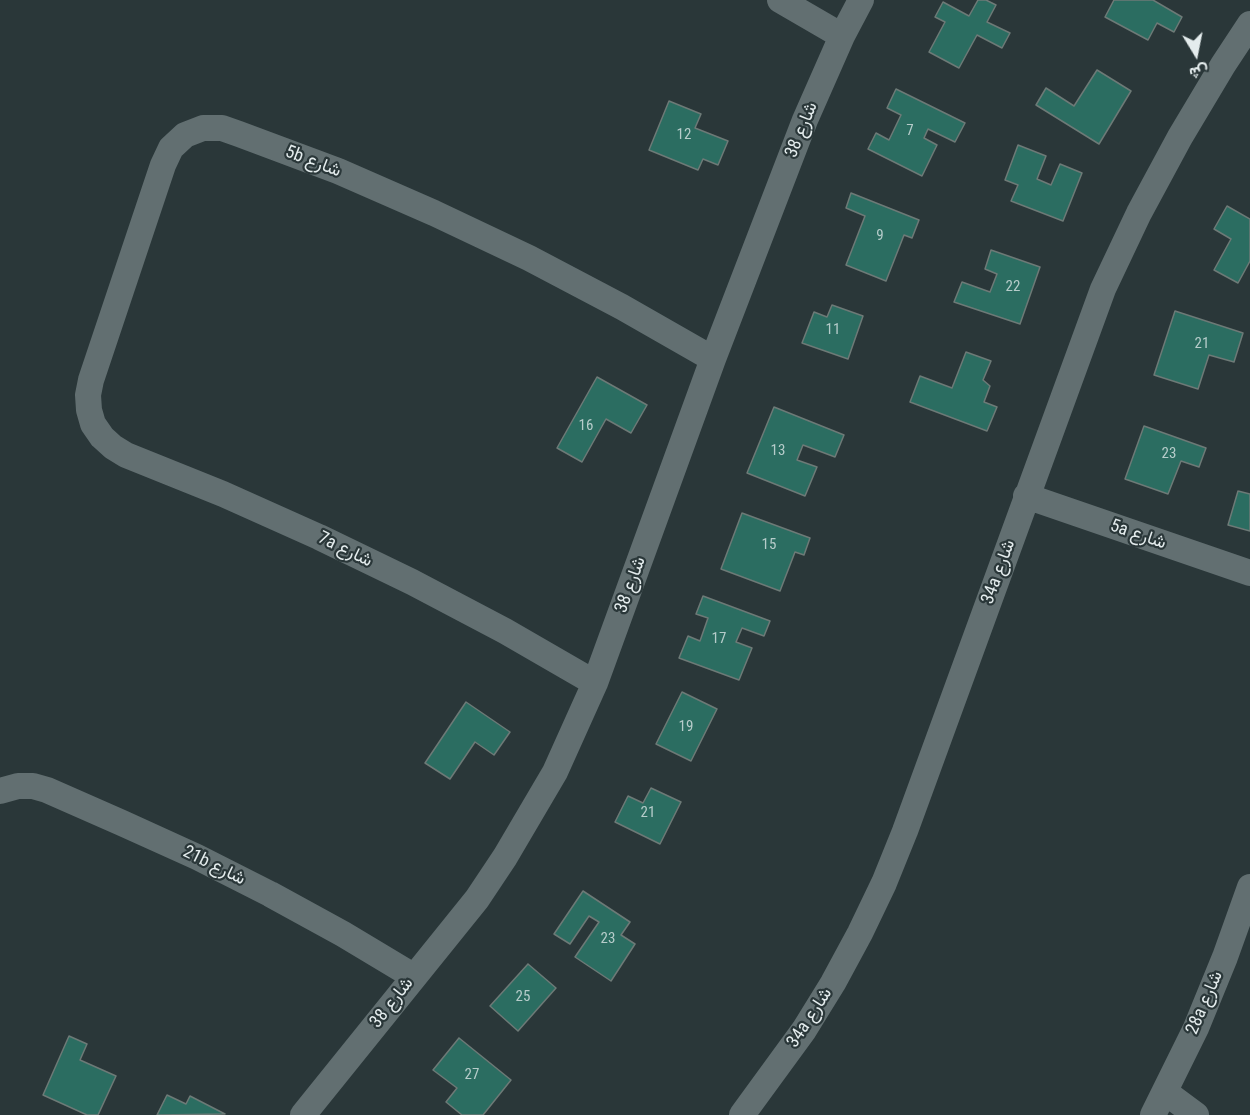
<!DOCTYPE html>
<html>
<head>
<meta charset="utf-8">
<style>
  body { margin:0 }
  #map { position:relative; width:1250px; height:1115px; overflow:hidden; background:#2a3739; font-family:"Roboto Condensed",Vazirmatn,sans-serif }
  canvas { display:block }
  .north { position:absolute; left:1166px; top:24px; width:60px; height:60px; -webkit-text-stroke:4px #2a3739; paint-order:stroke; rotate:170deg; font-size:16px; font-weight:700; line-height:24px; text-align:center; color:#e4eced }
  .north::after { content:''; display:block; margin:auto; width:21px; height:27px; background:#e4eced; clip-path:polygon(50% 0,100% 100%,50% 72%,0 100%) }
</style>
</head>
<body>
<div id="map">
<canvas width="1250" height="1115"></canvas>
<div class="north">ش</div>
</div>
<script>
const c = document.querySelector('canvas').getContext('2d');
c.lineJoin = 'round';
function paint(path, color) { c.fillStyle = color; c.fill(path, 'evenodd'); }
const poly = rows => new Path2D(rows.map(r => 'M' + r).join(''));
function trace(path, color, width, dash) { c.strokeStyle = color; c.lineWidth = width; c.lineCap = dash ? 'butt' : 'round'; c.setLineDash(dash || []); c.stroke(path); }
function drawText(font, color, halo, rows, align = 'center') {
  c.font = font + ' "Roboto Condensed",Vazirmatn,sans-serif'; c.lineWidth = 4.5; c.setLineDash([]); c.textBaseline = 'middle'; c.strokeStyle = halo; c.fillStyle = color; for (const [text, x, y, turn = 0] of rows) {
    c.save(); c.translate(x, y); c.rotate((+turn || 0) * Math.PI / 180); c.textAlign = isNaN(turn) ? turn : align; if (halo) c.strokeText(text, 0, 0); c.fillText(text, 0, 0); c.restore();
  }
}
const building = poly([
  [978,0,986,0,996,5,987,22,1010,33,1002,48,977,35,959,68,929,52,945,22,935,17,943,2,969,16,978,0],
  [1114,0,1153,0,1182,17,1174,32,1157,23,1148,40,1105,17,1114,0],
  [1097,70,1131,91,1099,144,1036,105,1046,88,1074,106,1097,70],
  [896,89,965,123,955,142,928,129,924,138,937,145,922,176,868,149,876,133,889,140,901,115,887,108,896,89],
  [669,101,701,114,695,128,728,141,718,165,703,159,698,170,649,150,669,101],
  [1018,145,1046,156,1037,179,1051,185,1060,164,1082,173,1063,221,1011,201,1018,185,1005,180,1018,145],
  [851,193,919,220,912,238,904,235,886,281,846,265,865,216,846,208,851,193],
  [1227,206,1250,219,1250,261,1238,283,1214,270,1231,239,1214,229,1227,206],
  [991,250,1040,267,1020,324,954,302,962,282,990,292,997,274,985,269,991,250],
  [832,305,863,316,848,359,802,343,814,312,827,317,832,305],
  [1175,311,1243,333,1234,362,1209,355,1198,389,1154,375,1175,311],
  [966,352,991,361,983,380,990,386,984,402,997,407,987,431,910,402,920,376,952,388,966,352],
  [597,377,647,405,631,433,606,419,582,462,557,448,597,377],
  [774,407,844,435,835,457,803,445,797,460,817,467,805,496,747,473,774,407],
  [1144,426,1206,448,1199,467,1181,461,1168,494,1125,479,1144,426],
  [1238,491,1250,494,1250,531,1228,525,1238,491],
  [742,513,810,538,804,555,795,552,780,591,721,569,742,513],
  [703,596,770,621,764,636,742,628,736,642,752,648,739,680,679,658,688,636,700,641,708,618,696,614,703,596],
  [682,692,717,709,691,761,656,744,682,692],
  [466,702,510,732,494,755,475,742,450,779,425,763,466,702],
  [651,788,681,802,660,844,615,822,628,796,643,803,651,788],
  [583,891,630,922,621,935,635,944,611,981,575,957,599,922,589,916,570,944,554,934,583,891],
  [528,964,556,988,518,1031,490,1006,528,964],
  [69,1036,87,1044,80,1060,116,1076,98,1115,87,1115,43,1095,69,1036],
  [459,1038,511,1080,483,1115,462,1115,446,1102,457,1088,433,1070,459,1038],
  [167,1095,186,1104,190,1096,225,1114,157,1115,167,1095]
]);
paint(building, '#2b6d61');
trace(building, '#6d7a77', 1.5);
trace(poly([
  [780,0,842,36],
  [1026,496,1250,573],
  [595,683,505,631,412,582,319,537,223,494,126,455,113,447,102,437,93,424,89,410,88,395,91,380,163,165,171,148,185,135,203,128,222,128,239,134,338,171,434,213,529,258,622,307,713,359],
  [0,791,18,786,33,786,47,790,122,823,197,857,270,894,343,934,413,976],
  [1165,1092,1196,1115],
  [303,1115,477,899,505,857,555,772,595,683,713,359,805,120,842,36,861,0],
  [742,1115,804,1030,833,983,860,933,884,883,905,831,1103,289,1139,213,1180,137,1223,65,1250,24],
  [1153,1115,1196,1028,1225,957,1250,887]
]), '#626f71', 26);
drawText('15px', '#b6ccca', null, [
  ["7",910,131],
  ["12",684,135],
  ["9",880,236],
  ["22",1013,287],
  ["11",833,330],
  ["21",1202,344],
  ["16",586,426],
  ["13",778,451],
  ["23",1169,454],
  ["15",769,545],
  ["17",719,639],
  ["19",686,727],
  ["21",648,813],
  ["23",608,939],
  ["25",523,997],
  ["27",472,1075]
]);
drawText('18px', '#e4eced', '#2a3739', [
  ["شارع 38",802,130,-68],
  ["5b شارع",313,162,21],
  ["5a شارع",1138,535,19],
  ["7a شارع",345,550,26],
  ["34a شارع",999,572,-70],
  ["شارع 38",631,585,-70],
  ["21b شارع",214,866,26],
  ["شارع 38",392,1003,-52],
  ["28a شارع",1205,1003,-67],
  ["34a شارع",810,1018,-57]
]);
</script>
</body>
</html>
